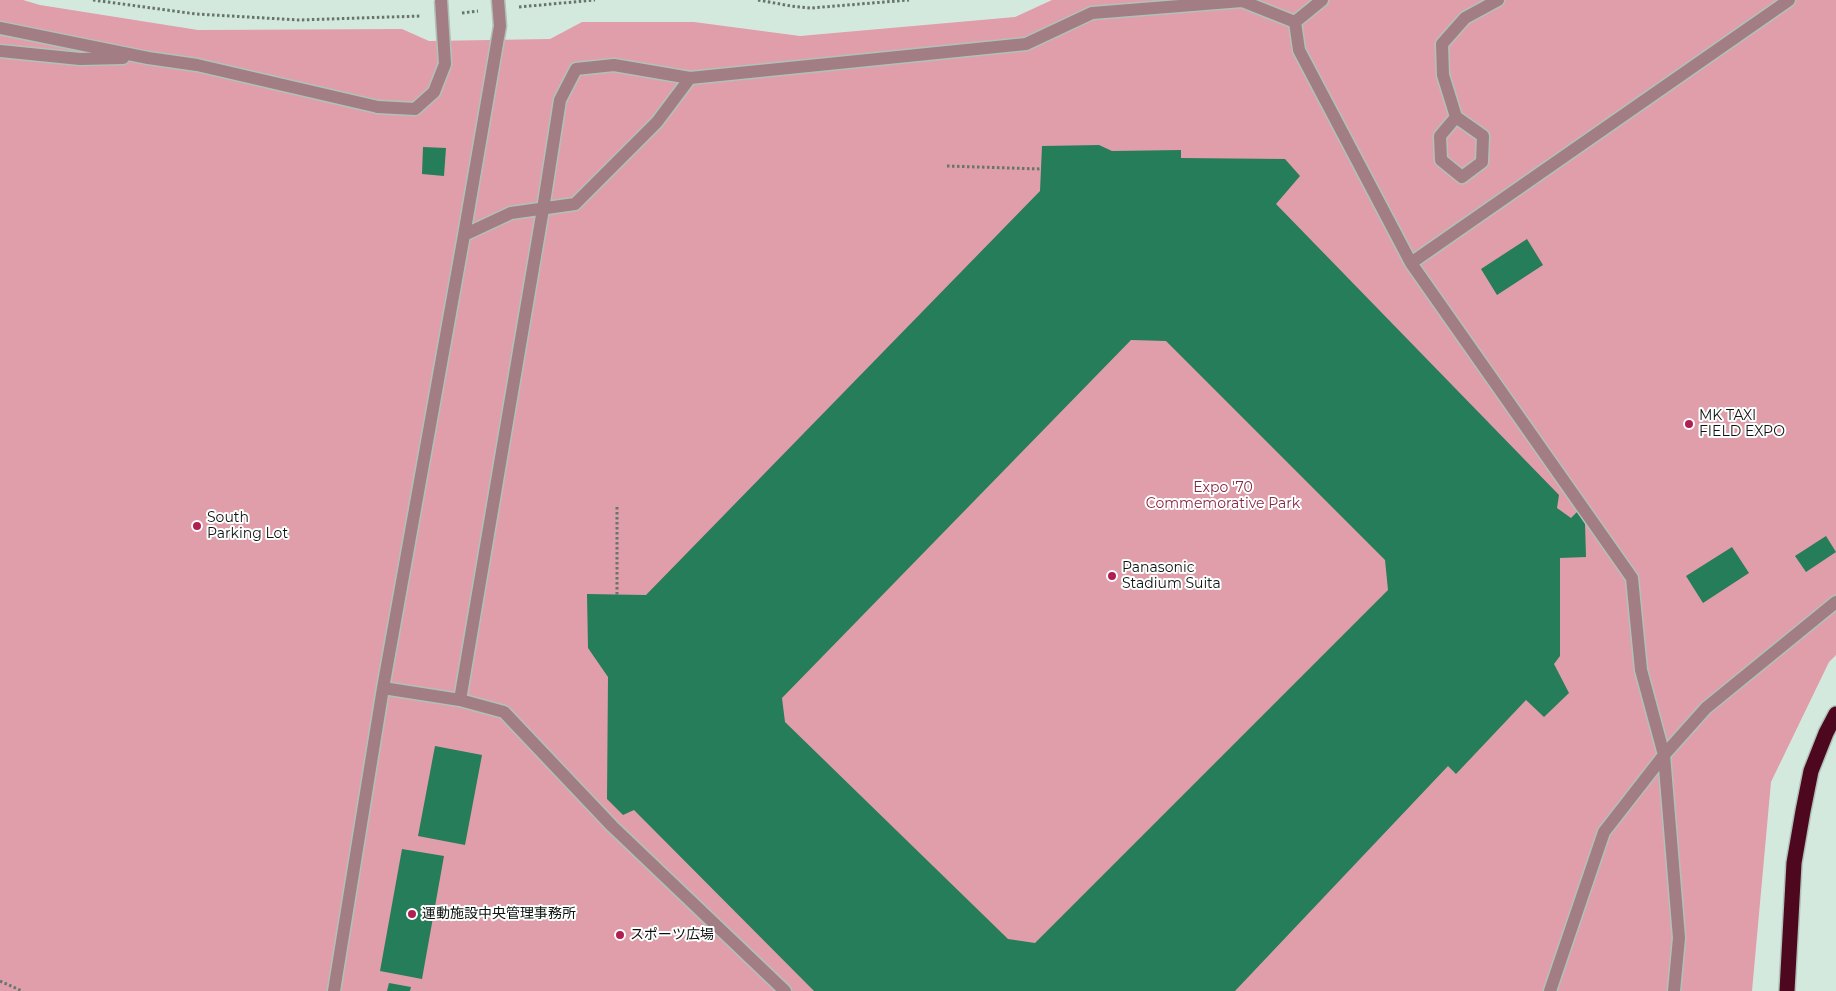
<!DOCTYPE html>
<html>
<head>
<meta charset="utf-8">
<style>
  body { margin:0 }
  canvas { display:block; background:#d4e9dd }
</style>
</head>
<body>
<canvas width="1836" height="991"></canvas>
<script>
const c = document.querySelector('canvas').getContext('2d');
c.lineJoin = 'round';
function paint(path, color) { c.fillStyle = color; c.fill(path, 'evenodd'); }
const poly = rows => new Path2D(rows.map(r => 'M' + r).join(''));
function trace(path, color, width, dash) { c.strokeStyle = color; c.lineWidth = width; c.lineCap = dash ? 'butt' : 'round'; c.setLineDash(dash || []); c.stroke(path); }
function drawText(font, color, halo, rows, align = 'center') {
  c.font = font + ' Montserrat,"Noto Sans JP",sans-serif'; c.lineWidth = 4; c.setLineDash([]); c.textBaseline = 'middle'; c.strokeStyle = halo; c.fillStyle = color; for (const [text, x, y, turn = 0] of rows) {
    c.save(); c.translate(x, y); c.rotate((+turn || 0) * Math.PI / 180); c.textAlign = isNaN(turn) ? turn : align; if (halo) c.strokeText(text, 0, 0); c.fillText(text, 0, 0); c.restore();
  }
}
paint(poly([
  [0,0,23,0,40,5,198,30,402,29,429,41,550,39,582,22,694,22,800,36,1015,17,1052,0,1836,0,1836,655,1829,662,1771,782,1752,991,0,991]
]), '#e09eaa');
paint(poly([
  [1099,145,1112,151,1181,150,1181,158,1285,159,1300,176,1276,204,1559,495,1557,508,1571,518,1579,510,1585,523,1586,557,1560,558,1560,656,1554,664,1569,693,1544,717,1526,700,1456,774,1448,766,1235,991,814,991,634,810,623,815,607,799,608,677,588,648,587,594,646,595,1040,191,1042,146],
  [1131,340,1166,341,1385,560,1388,590,1035,943,1008,939,785,722,782,698],
  [423,147,446,148,444,176,422,174],
  [1527,239,1543,265,1497,295,1481,269],
  [1826,536,1836,552,1806,572,1795,556],
  [1732,547,1749,573,1703,603,1686,576],
  [435,746,482,755,465,845,418,836],
  [402,849,444,856,422,979,380,971],
  [389,983,411,987,410,991,387,991]
]), '#267d5a');
const service = poly([
  [1295,22,1299,50,1411,263,1632,578,1641,670,1664,755,1679,938,1674,991],
  [0,28,148,58,197,65,378,107],
  [0,51,80,59,123,58],
  [1456,117,1440,136,1441,160,1462,177,1482,162,1483,136,1456,117,1443,75,1442,44,1465,18,1498,0],
  [464,235,511,213,575,204,657,122,690,78],
  [1411,263,1789,0],
  [383,688,460,700,543,209,560,100,576,69,614,65,690,78,1026,44,1092,13,1242,1,1295,22,1322,0],
  [460,700,504,712,612,826,785,991],
  [334,991,383,688,464,235,500,26,498,0],
  [1550,991,1604,832,1664,755,1706,708,1836,602]
]);
const motorway = poly([
  [1787,991,1794,863,1803,811,1811,771,1826,733,1836,714]
]);
trace(service, '#b0c2b8', 15);
trace(motorway, '#b0c2b8', 18);
trace(poly([
  [93,0,196,14,299,20,421,16],
  [758,0,791,6,811,8,909,0],
  [519,7,595,0],
  [462,13,478,11],
  [947,166,1041,169],
  [617,507,617,595],
  [0,981,22,991]
]), '#67756d', 3, [2.5, 2.5]);
trace(service, '#a27e84', 12);
trace(motorway, '#4d0820', 15);
const serviceBridge = poly([
  [378,107,415,109,434,92,445,64,441,0]
]);
trace(serviceBridge, '#b0c2b8', 15, []);
trace(serviceBridge, '#a27e84', 12);
for (const [x, y, r, color] of [
  [1689,424,5,"#b01f51"],
  [197,526,5,"#b01f51"],
  [1112,576,5,"#b01f51"],
  [412,914,5,"#b01f51"],
  [620,935,5,"#b01f51"]
]) { const dot = new Path2D(); dot.arc(x, y, r, 0, 2 * Math.PI); c.fillStyle = color; c.fill(dot); trace(dot, '#fff', 2); }
drawText('14px', '#0b130f', '#fff', [
  ["MK TAXI",1699,416],
  ["FIELD EXPO",1699,432],
  ["South",207,518],
  ["Parking Lot",207,534],
  ["Panasonic",1122,568],
  ["Stadium Suita",1122,584],
  ["運動施設中央管理事務所",422,914],
  ["スポーツ広場",630,935]
], 'left');
drawText('14px', '#862743', '#fff', [
  ["Expo '70",1223,488],
  ["Commemorative Park",1223,504]
]);
</script>
</body>
</html>
